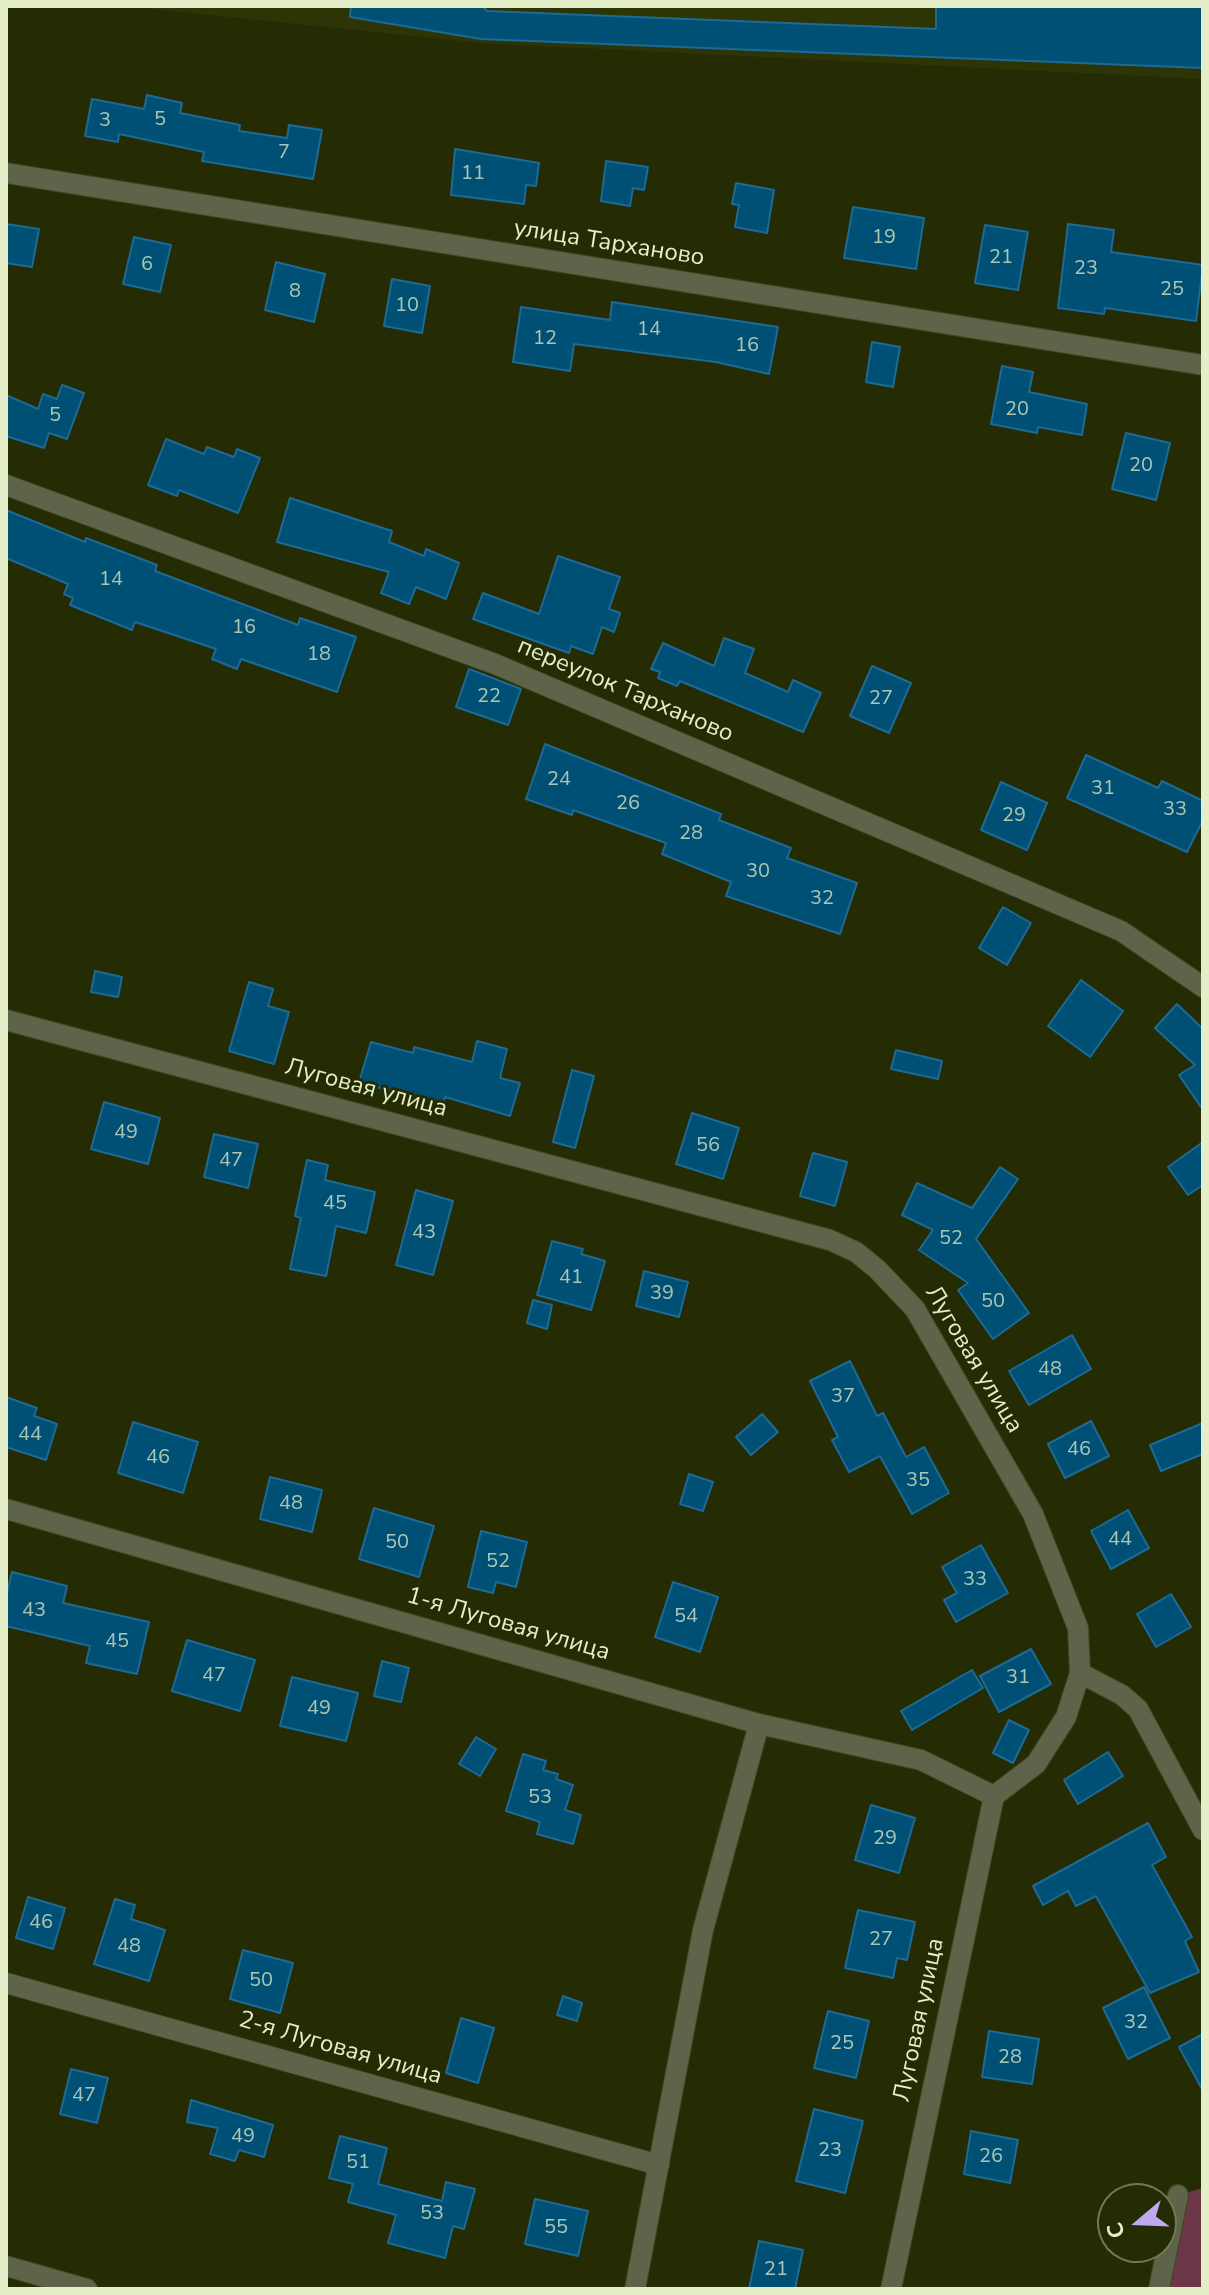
<!DOCTYPE html>
<html>
<head>
<meta charset="utf-8">
<style>
  body { margin:0 }
  #map { position:relative; width:1209px; height:2295px; overflow:hidden; background:#252c04; font-family:"Nunito Sans",sans-serif }
  canvas { display:block }
  .frame { position:absolute; inset:0; border:8px solid #e4eec8; pointer-events:none }
  .north { position:absolute; left:1097px; top:2183px; width:80px; height:80px; box-sizing:border-box; background:#252c04; border:2px solid #717a52; border-radius:50%; rotate:251deg; font-size:22px; font-weight:700; line-height:32px; text-align:center; color:#e4eec8 }
  .north::after { content:''; display:block; margin:auto; width:28px; height:36px; background:#c1a8f3; clip-path:polygon(50% 0,100% 100%,50% 72%,0 100%) }
</style>
</head>
<body>
<div id="map">
<canvas width="1209" height="2295"></canvas>
<div class="frame"></div>
<div class="north">С</div>
</div>
<script>
const c = document.querySelector('canvas').getContext('2d');
c.lineJoin = 'round';
function paint(path, color) { c.fillStyle = color; c.fill(path, 'evenodd'); }
const poly = rows => new Path2D(rows.map(r => 'M' + r).join(''));
function trace(path, color, width, dash) { c.strokeStyle = color; c.lineWidth = width; c.lineCap = dash ? 'butt' : 'round'; c.setLineDash(dash || []); c.stroke(path); }
function drawText(font, color, halo, rows, align = 'center') {
  c.font = font + ' "Nunito Sans",sans-serif'; c.lineWidth = 6; c.setLineDash([]); c.textBaseline = 'middle'; c.strokeStyle = halo; c.fillStyle = color; for (const [text, x, y, turn = 0] of rows) {
    c.save(); c.translate(x, y); c.rotate((+turn || 0) * Math.PI / 180); c.textAlign = isNaN(turn) ? turn : align; if (halo) c.strokeText(text, 0, 0); c.fillText(text, 0, 0); c.restore();
  }
}
paint(poly([
  [123,6,1203,6,1203,79,481,43]
]), '#2d3506');
paint(poly([
  [1203,2188,1203,2289,1159,2289,1178,2195]
]), '#6c3749');
const building = poly([
  [351,6,482,6,487,11,936,29,936,6,1203,6,1203,68,481,39,350,17,351,6],
  [147,95,182,103,180,113,240,125,239,131,287,138,289,125,322,130,313,179,202,161,204,152,119,134,118,142,85,136,92,99,144,109,147,95],
  [455,149,539,163,536,186,526,185,524,204,451,195,455,149],
  [606,161,648,167,644,190,633,188,630,206,601,201,606,161],
  [736,183,774,190,767,233,735,227,739,205,732,204,736,183],
  [853,207,924,218,916,269,844,258,853,207],
  [6,224,39,229,32,267,6,263,6,224],
  [1068,224,1114,230,1111,252,1203,265,1196,321,1105,308,1104,314,1058,308,1068,224],
  [985,225,1028,232,1018,290,975,283,985,225],
  [134,237,171,245,160,292,123,284,134,237],
  [276,262,325,274,314,322,265,310,276,262],
  [392,279,430,286,422,333,384,326,392,279],
  [612,302,778,327,769,374,716,362,574,344,570,371,513,362,521,307,610,320,612,302],
  [872,342,900,347,893,387,866,382,872,342],
  [1002,366,1033,372,1029,392,1087,404,1082,435,1038,427,1037,433,991,424,1002,366],
  [62,385,84,393,67,439,49,433,44,448,6,436,6,395,38,409,43,394,57,399,62,385],
  [1126,433,1170,443,1156,500,1112,489,1126,433],
  [166,439,204,454,207,447,234,457,237,449,260,458,238,513,179,490,177,496,148,485,166,439],
  [290,498,392,531,389,542,424,556,426,549,459,563,446,599,416,587,409,604,381,593,389,572,277,542,290,498],
  [6,510,85,542,86,538,157,565,155,571,298,625,300,618,356,637,337,692,241,659,237,669,212,659,216,649,135,622,132,630,70,605,73,598,64,594,68,584,6,558,6,510],
  [558,556,620,577,609,609,620,613,614,632,602,627,593,654,571,646,569,653,473,619,483,593,539,614,558,556],
  [724,638,754,649,745,673,788,692,793,680,821,693,803,732,680,681,677,686,658,678,660,672,651,669,663,643,714,666,724,638],
  [872,666,911,683,889,733,850,716,872,666],
  [469,669,521,689,508,725,456,707,469,669],
  [545,744,721,814,719,820,791,848,787,858,857,883,840,934,726,896,731,882,662,854,666,843,573,810,572,815,526,799,545,744],
  [1086,755,1158,788,1162,781,1203,801,1203,820,1187,852,1067,798,1086,755],
  [1001,782,1047,803,1027,850,981,830,1001,782],
  [1003,907,1031,923,1007,965,979,948,1003,907],
  [95,971,122,977,118,997,91,992,95,971],
  [1081,980,1123,1011,1090,1057,1048,1026,1081,980],
  [249,982,273,989,268,1006,289,1012,274,1064,229,1051,249,982],
  [1177,1004,1203,1029,1203,1110,1179,1075,1195,1065,1155,1028,1177,1004],
  [477,1041,507,1049,500,1078,520,1083,510,1116,445,1097,441,1112,400,1101,401,1094,359,1082,371,1042,413,1053,414,1047,472,1062,477,1041],
  [896,1050,942,1061,938,1079,891,1069,896,1050],
  [572,1070,594,1076,575,1148,553,1142,572,1070],
  [104,1102,160,1118,148,1164,91,1149,104,1102],
  [692,1113,739,1128,723,1179,676,1164,692,1113],
  [214,1134,258,1144,248,1188,204,1177,214,1134],
  [1203,1142,1203,1185,1188,1195,1168,1167,1203,1142],
  [813,1153,847,1162,835,1206,800,1196,813,1153],
  [307,1160,328,1165,325,1180,375,1192,366,1233,336,1226,326,1276,290,1269,301,1218,295,1216,307,1160],
  [1000,1167,1018,1179,976,1239,1029,1313,993,1339,958,1290,968,1283,919,1250,933,1230,902,1215,917,1183,972,1208,1000,1167],
  [416,1190,453,1201,433,1275,396,1265,416,1190],
  [552,1241,583,1249,581,1254,605,1261,591,1310,537,1295,552,1241],
  [644,1271,688,1282,679,1317,636,1306,644,1271],
  [533,1300,552,1305,547,1329,527,1323,533,1300],
  [1072,1335,1091,1369,1029,1405,1009,1371,1072,1335],
  [850,1361,877,1416,883,1413,906,1457,924,1447,949,1493,912,1514,880,1456,849,1472,832,1440,838,1437,810,1381,850,1361],
  [6,1397,37,1408,34,1416,57,1424,46,1460,6,1447,6,1397],
  [762,1414,778,1432,751,1455,736,1437,762,1414],
  [1091,1421,1109,1456,1065,1478,1048,1444,1091,1421],
  [133,1422,198,1442,183,1493,118,1473,133,1422],
  [1203,1423,1203,1454,1161,1471,1150,1445,1203,1423],
  [689,1474,713,1482,703,1511,680,1504,689,1474],
  [270,1477,322,1490,312,1532,260,1519,270,1477],
  [374,1508,434,1526,419,1577,359,1559,374,1508],
  [1128,1510,1149,1548,1111,1569,1091,1531,1128,1510],
  [481,1531,527,1542,516,1587,496,1582,493,1593,468,1587,481,1531],
  [981,1545,1008,1593,956,1622,944,1600,957,1593,942,1567,981,1545],
  [12,1572,67,1586,63,1603,149,1622,137,1674,86,1663,90,1646,6,1626,6,1597,12,1572],
  [673,1582,718,1597,700,1652,655,1637,673,1582],
  [1171,1594,1191,1627,1156,1647,1137,1614,1171,1594],
  [187,1640,255,1660,240,1711,172,1691,187,1640],
  [1031,1649,1051,1684,999,1712,980,1676,1031,1649],
  [382,1661,409,1668,401,1702,374,1696,382,1661],
  [972,1670,983,1688,912,1730,901,1711,972,1670],
  [292,1677,358,1693,346,1741,280,1726,292,1677],
  [1009,1720,1029,1730,1013,1763,993,1753,1009,1720],
  [476,1737,496,1749,480,1776,459,1764,476,1737],
  [1108,1752,1123,1776,1078,1804,1064,1780,1108,1752],
  [523,1754,546,1761,543,1770,558,1774,556,1779,573,1785,565,1810,581,1815,573,1844,537,1834,540,1822,506,1811,523,1754],
  [871,1805,915,1818,899,1873,855,1860,871,1805],
  [1148,1823,1166,1857,1152,1865,1192,1937,1185,1941,1199,1972,1150,1993,1096,1896,1076,1906,1068,1891,1043,1905,1033,1886,1148,1823],
  [28,1897,65,1908,53,1949,16,1938,28,1897],
  [115,1899,135,1905,131,1919,165,1930,149,1981,94,1964,115,1899],
  [858,1910,915,1922,907,1960,897,1958,893,1978,845,1968,858,1910],
  [243,1950,293,1963,280,2013,230,1999,243,1950],
  [1144,1987,1170,2038,1128,2059,1103,2008,1144,1987],
  [563,1996,582,2003,577,2021,557,2015,563,1996],
  [828,2011,869,2021,856,2078,814,2068,828,2011],
  [461,2018,494,2028,478,2083,446,2073,461,2018],
  [989,2031,1039,2039,1032,2084,982,2077,989,2031],
  [1203,2034,1203,2091,1179,2047,1203,2034],
  [71,2069,108,2078,97,2123,60,2114,71,2069],
  [191,2100,273,2125,264,2157,239,2150,235,2161,210,2154,218,2128,187,2122,191,2100],
  [814,2109,863,2121,845,2193,796,2181,814,2109],
  [971,2131,1018,2140,1010,2183,964,2174,971,2131],
  [340,2136,387,2148,378,2184,442,2201,446,2182,475,2189,464,2229,453,2226,445,2258,388,2243,396,2215,348,2202,353,2184,329,2178,340,2136],
  [535,2199,588,2211,578,2256,525,2244,535,2199],
  [759,2241,803,2250,795,2289,749,2289,759,2241]
]);
paint(building, '#004f75');
trace(building, '#1c6a96', 2);
const street = poly([
  [6,173,1203,365],
  [6,485,495,664,1121,931,1203,987],
  [6,1020,830,1240,856,1252,877,1269,915,1309,1033,1514,1078,1628,1080,1673,1066,1717,1036,1764,994,1796,891,2289],
  [6,1509,759,1724,921,1760,994,1796],
  [1080,1673,1122,1695,1138,1709,1203,1830],
  [6,1983,659,2165],
  [6,2266,87,2289],
  [635,2289,703,1930,759,1724],
  [1159,2289,1178,2195]
]);
trace(street, '#40471f', 22);
trace(street, '#5d6449', 20);
drawText('20px', '#abc6b3', null, [
  ["5",160,120],
  ["3",105,121],
  ["7",284,153],
  ["11",473,174],
  ["19",884,238],
  ["21",1001,258],
  ["6",147,265],
  ["23",1086,269],
  ["25",1172,290],
  ["8",295,292],
  ["10",407,306],
  ["14",649,330],
  ["12",545,339],
  ["16",747,346],
  ["20",1017,410],
  ["5",55,416],
  ["20",1141,466],
  ["14",111,580],
  ["16",244,628],
  ["18",319,655],
  ["22",489,697],
  ["27",881,699],
  ["24",559,780],
  ["31",1103,789],
  ["26",628,804],
  ["33",1175,810],
  ["29",1014,816],
  ["28",691,834],
  ["30",758,872],
  ["32",822,899],
  ["49",126,1133],
  ["56",708,1146],
  ["47",231,1161],
  ["45",335,1204],
  ["43",424,1233],
  ["52",951,1239],
  ["41",571,1278],
  ["39",662,1294],
  ["50",993,1302],
  ["48",1050,1370],
  ["37",843,1397],
  ["44",30,1435],
  ["46",1079,1450],
  ["46",158,1458],
  ["35",918,1481],
  ["48",291,1504],
  ["44",1120,1540],
  ["50",397,1543],
  ["52",498,1562],
  ["33",975,1580],
  ["43",34,1611],
  ["54",686,1617],
  ["45",117,1642],
  ["47",214,1676],
  ["31",1018,1678],
  ["49",319,1709],
  ["53",540,1798],
  ["29",885,1839],
  ["46",41,1923],
  ["27",881,1940],
  ["48",129,1947],
  ["50",261,1981],
  ["32",1136,2023],
  ["25",842,2044],
  ["28",1010,2058],
  ["47",84,2096],
  ["49",243,2137],
  ["23",830,2151],
  ["26",991,2157],
  ["51",358,2163],
  ["53",432,2214],
  ["55",556,2228],
  ["21",776,2270]
]);
drawText('24px', '#e4eec8', '#252c04', [
  ["улица Тарханово",609,244,9],
  ["переулок Тарханово",625,691,23],
  ["Луговая улица",366,1089,15],
  ["Луговая улица",973,1360,59],
  ["1-я Луговая улица",508,1625,16],
  ["Луговая улица",920,2020,-78],
  ["2-я Луговая улица",340,2049,16]
]);
</script>
</body>
</html>
